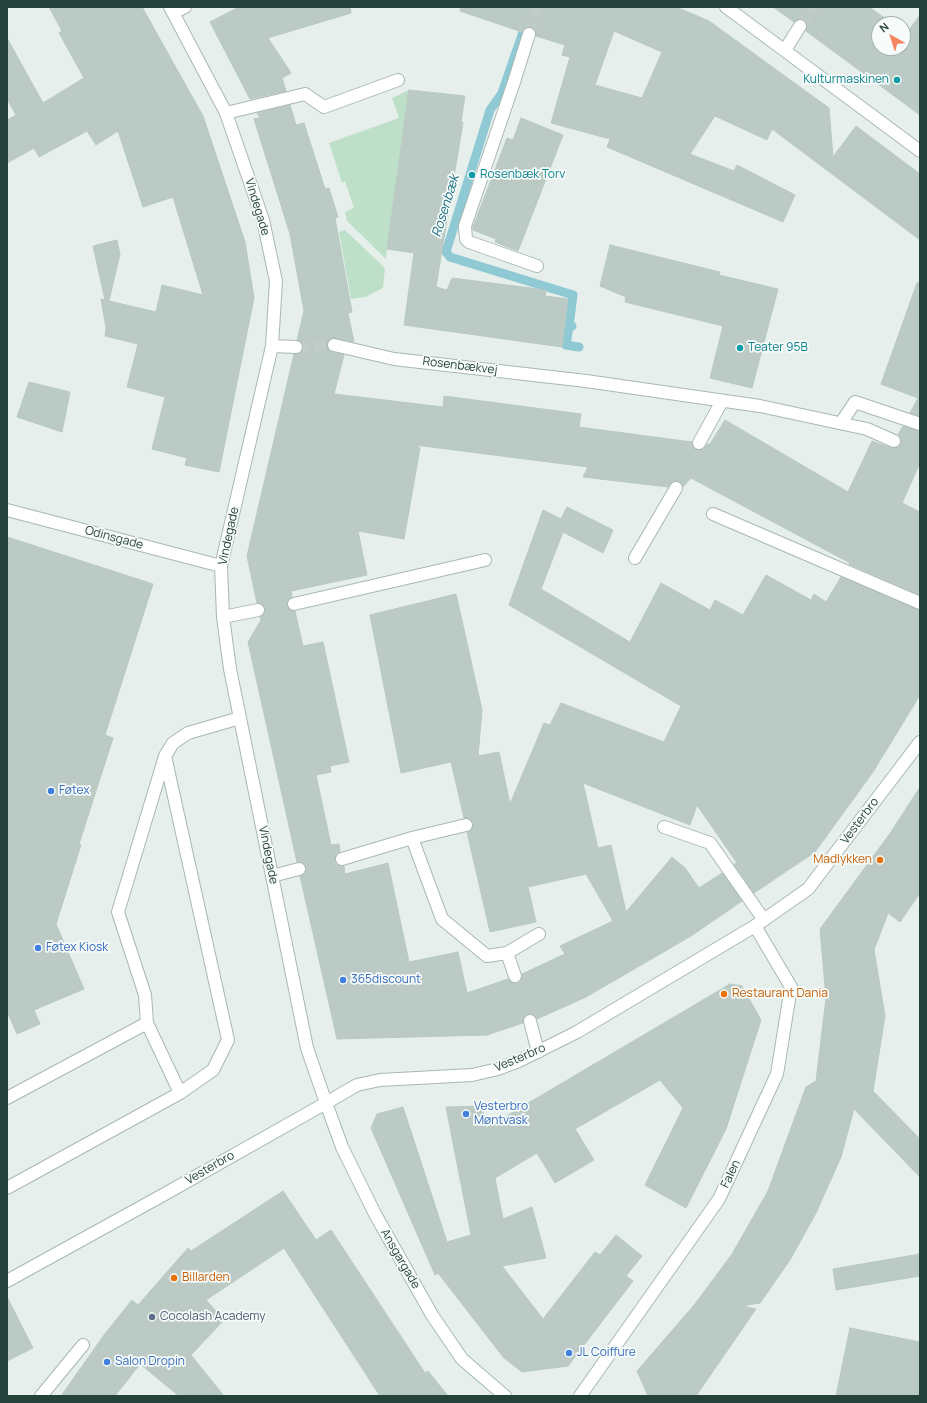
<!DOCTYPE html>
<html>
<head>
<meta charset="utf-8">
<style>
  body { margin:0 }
  #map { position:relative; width:927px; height:1403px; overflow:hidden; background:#e6efeb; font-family:Manrope,sans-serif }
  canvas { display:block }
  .frame { position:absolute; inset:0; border:8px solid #24423a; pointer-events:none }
  .north { position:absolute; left:871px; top:16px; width:40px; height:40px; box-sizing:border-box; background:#f7fbf9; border:1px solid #a3b1ad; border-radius:50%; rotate:321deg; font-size:11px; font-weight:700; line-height:16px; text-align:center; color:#24423a }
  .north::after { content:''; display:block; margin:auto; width:14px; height:18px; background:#f4845f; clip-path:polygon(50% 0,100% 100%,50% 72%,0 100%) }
</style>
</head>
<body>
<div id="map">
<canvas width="927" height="1403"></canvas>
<div class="frame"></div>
<div class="north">N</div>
</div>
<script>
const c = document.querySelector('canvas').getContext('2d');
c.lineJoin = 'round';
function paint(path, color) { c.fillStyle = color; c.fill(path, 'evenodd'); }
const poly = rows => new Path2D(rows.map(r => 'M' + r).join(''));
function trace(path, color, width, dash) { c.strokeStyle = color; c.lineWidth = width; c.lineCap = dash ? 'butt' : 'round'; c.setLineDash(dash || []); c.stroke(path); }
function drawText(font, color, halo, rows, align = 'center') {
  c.font = font + ' Manrope,sans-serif'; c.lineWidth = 3.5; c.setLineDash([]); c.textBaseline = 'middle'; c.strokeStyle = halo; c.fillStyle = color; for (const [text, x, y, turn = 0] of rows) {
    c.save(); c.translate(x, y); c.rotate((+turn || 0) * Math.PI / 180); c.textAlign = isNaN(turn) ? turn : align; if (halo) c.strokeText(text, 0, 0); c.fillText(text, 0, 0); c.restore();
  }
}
paint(poly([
  [409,90,387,249,386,259,347,221,345,212,354,208,345,181,342,183,329,143,399,118,392,98],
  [345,230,385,268,383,288,365,297,351,299,339,232]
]), '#bfe0c8');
trace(poly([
  [523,32,502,93,490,110,446,252,450,257,573,295,569,326,572,326],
  [569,326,566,345,579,347]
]), '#8ec9d4', 9);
const building = poly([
  [49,7,142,7,203,116,245,242,254,298,219,472,185,465,187,458,152,449,165,397,127,387,138,344,105,336,106,328,101,299,105,300,93,246,117,240,120,254,109,301,156,312,162,285,203,295,173,197,143,207,118,131,96,145,87,131,39,157,34,148,7,163,7,120,16,115,7,99,7,38,43,103,84,78,59,33,62,31,49,7],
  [239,7,350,7,351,13,268,38,291,73,282,78,286,91,250,99,210,22,239,7],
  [461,7,676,7,709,21,829,108,833,157,856,126,920,174,920,240,772,129,767,140,715,116,690,154,734,171,737,165,795,195,783,222,607,147,610,139,551,123,570,57,562,55,565,45,536,36,536,32,532,27,527,27,522,32,460,11,461,7],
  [614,31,662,52,642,98,595,85,614,31],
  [773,7,869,7,893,24,879,24,879,48,903,48,903,31,906,34,920,15,920,115,806,31,807,26,804,20,800,19,794,22,773,7],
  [409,90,465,96,461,122,463,122,436,287,447,290,452,278,546,290,545,296,568,299,562,347,404,325,414,253,387,249,409,90],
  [290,105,296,125,304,123,325,189,329,188,338,217,335,218,352,312,348,313,354,342,332,338,327,343,329,351,344,355,334,394,443,407,444,396,581,414,579,427,692,442,693,447,699,450,703,449,707,444,710,444,725,420,848,492,872,441,891,448,895,448,901,444,901,440,898,435,903,426,920,431,920,463,902,503,920,512,920,595,849,564,850,563,691,478,683,487,680,482,676,481,672,482,668,487,583,477,588,467,415,445,420,448,404,539,358,531,367,575,291,591,292,597,289,599,287,605,289,609,295,611,303,646,323,642,349,762,330,766,331,772,316,775,331,845,339,844,340,852,336,854,335,862,337,865,344,866,345,874,388,863,409,962,458,952,467,993,508,979,513,983,518,983,521,981,522,974,565,954,560,946,613,921,586,874,528,887,536,922,490,932,467,832,471,830,473,824,471,820,464,818,451,762,401,773,370,615,456,594,482,710,478,756,499,752,510,804,544,723,550,725,561,703,664,742,681,706,509,605,543,510,561,519,567,507,613,530,603,553,563,532,541,589,630,642,661,583,710,610,715,600,743,615,766,575,811,600,814,594,826,602,841,577,920,610,920,695,873,772,815,852,754,893,734,864,737,863,697,805,690,825,583,783,598,848,611,845,626,912,672,857,685,868,699,888,722,873,742,901,691,936,586,997,537,1019,532,1014,528,1014,523,1019,523,1023,487,1035,337,1039,300,876,304,874,306,868,304,864,297,862,248,642,261,620,260,617,265,613,265,609,263,605,257,603,247,556,294,354,300,353,303,348,302,343,297,340,304,311,290,234,254,119,260,118,257,113,290,105],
  [521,118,563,135,518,251,495,242,496,239,473,230,473,227,507,138,513,140,521,118],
  [610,245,720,272,719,275,778,289,752,388,710,378,723,326,625,302,626,297,600,286,610,245],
  [917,283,920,283,920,416,910,413,918,398,881,384,917,283],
  [29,382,70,392,62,432,17,417,29,382],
  [7,537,153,584,105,735,113,738,79,844,81,845,56,924,84,989,34,1010,40,1024,17,1034,7,1011,7,537],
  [920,787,920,893,900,922,888,913,874,950,885,1016,873,1091,920,1139,920,1177,854,1109,841,1157,816,1213,790,1260,760,1303,742,1306,756,1309,696,1396,648,1396,637,1371,695,1304,732,1254,768,1191,806,1087,816,1081,826,998,820,929,891,832,920,787],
  [730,984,742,986,761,1020,726,1129,686,1208,645,1185,683,1108,660,1080,575,1129,594,1160,555,1183,537,1153,495,1178,503,1219,532,1207,546,1258,502,1266,543,1319,595,1252,600,1255,616,1235,642,1256,626,1276,633,1281,568,1366,522,1372,504,1358,438,1273,435,1275,371,1128,377,1114,403,1107,447,1242,471,1235,446,1107,482,1106,486,1128,730,984],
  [283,1191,316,1240,331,1230,425,1373,428,1371,448,1396,380,1396,284,1248,206,1300,224,1320,191,1355,224,1396,179,1396,140,1364,115,1396,61,1396,104,1335,132,1300,138,1305,188,1248,191,1251,283,1191],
  [920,1254,920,1276,836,1290,833,1269,920,1254],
  [7,1297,33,1348,7,1361,7,1297],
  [850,1328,920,1342,920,1396,836,1396,850,1328]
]);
paint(building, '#bbcac4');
trace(building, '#b8c9c2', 1);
trace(poly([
  [800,26,815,7],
  [529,34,537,7],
  [296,347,334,345]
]), '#bfccc8', 12, [12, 6]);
const lane = poly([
  [226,113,305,94,324,107,398,80],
  [586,381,760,406,867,429,894,441],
  [841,423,855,402,920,424],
  [699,443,722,401],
  [713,514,920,603],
  [635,558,676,488],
  [294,604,485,560],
  [223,617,258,610],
  [664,827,710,843,764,920],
  [412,838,466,825],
  [342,859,412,838,442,919,487,956,507,953,539,934],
  [272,876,299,869],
  [507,953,515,976],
  [530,1021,538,1052],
  [180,1093,147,1023,145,995,118,912,165,756,173,743,188,733,240,718],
  [7,1098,147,1023],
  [7,1188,180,1093,213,1070,228,1040,165,756]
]);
const street = poly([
  [170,7,226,113,263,220,276,281,272,346,221,566,223,617,230,669,307,1048,326,1103,357,1085,380,1080,472,1075,498,1069,519,1061,577,1032,755,926,808,889,920,742],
  [726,7,920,151],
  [173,13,185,7],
  [529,34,514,82,465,226,466,239,469,242,537,266],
  [785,50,800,26],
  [334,345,394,359,586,381],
  [272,346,296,347],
  [7,510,221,566],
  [41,1396,83,1345],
  [580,1396,719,1199,777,1074,791,987,755,926]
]);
const secondary = poly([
  [7,1281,163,1195,326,1103,342,1147,375,1214,432,1315,462,1359,505,1396]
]);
trace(lane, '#a8b8b2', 14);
trace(street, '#a8b8b2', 14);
trace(secondary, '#a4bbb3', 14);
trace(lane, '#fff', 12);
trace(street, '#fff', 12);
trace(secondary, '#fff', 12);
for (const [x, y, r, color] of [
  [897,80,4,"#0f9aa8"],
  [472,175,4,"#0f9aa8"],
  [740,348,4,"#0f9aa8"],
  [51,791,4,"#3f7fe0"],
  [880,860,4,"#e8710a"],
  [38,948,4,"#3f7fe0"],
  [343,980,4,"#3f7fe0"],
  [724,994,4,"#e8710a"],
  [466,1114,4,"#3f7fe0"],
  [174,1278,4,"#e8710a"],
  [152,1317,4,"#5c6f8a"],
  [569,1353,4,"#3f7fe0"],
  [107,1362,4,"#3f7fe0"]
]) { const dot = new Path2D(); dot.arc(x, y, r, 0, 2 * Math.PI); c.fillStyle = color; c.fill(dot); trace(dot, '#f7fbf9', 1.5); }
drawText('12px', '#0d838f', '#f7fbf9', [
  ["Kulturmaskinen",889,80,"right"],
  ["Rosenbæk Torv",480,175],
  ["Teater 95B",748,348]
], 'left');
drawText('12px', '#24423a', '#f7fbf9', [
  ["Vindegade",257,207,73],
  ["Rosenbækvej",460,366,7],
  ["Vindegade",229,536,-78],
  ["Odinsgade",114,538,15],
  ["Vesterbro",860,821,-53],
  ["Vindegade",268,855,79],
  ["Vesterbro",520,1058,-23],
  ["Vesterbro",210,1168,-30],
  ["Falen",731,1174,-65],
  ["Ansgargade",400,1259,60]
]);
drawText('12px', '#366cbe', '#f7fbf9', [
  ["Føtex",59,791],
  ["Føtex Kiosk",46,948],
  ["365discount",351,980],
  ["Vesterbro",474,1107],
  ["Møntvask",474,1121],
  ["JL Coiffure",577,1353],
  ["Salon Dropin",115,1362]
], 'left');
drawText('12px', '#c56008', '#f7fbf9', [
  ["Madlykken",872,860,"right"],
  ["Restaurant Dania",732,994],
  ["Billarden",182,1278]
], 'left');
drawText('12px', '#4e5e75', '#f7fbf9', [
  ["Cocolash Academy",160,1317]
], 'left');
drawText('italic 13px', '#1c6f80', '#f7fbf9', [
  ["Rosenbæk",446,206,-73]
]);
</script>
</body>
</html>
